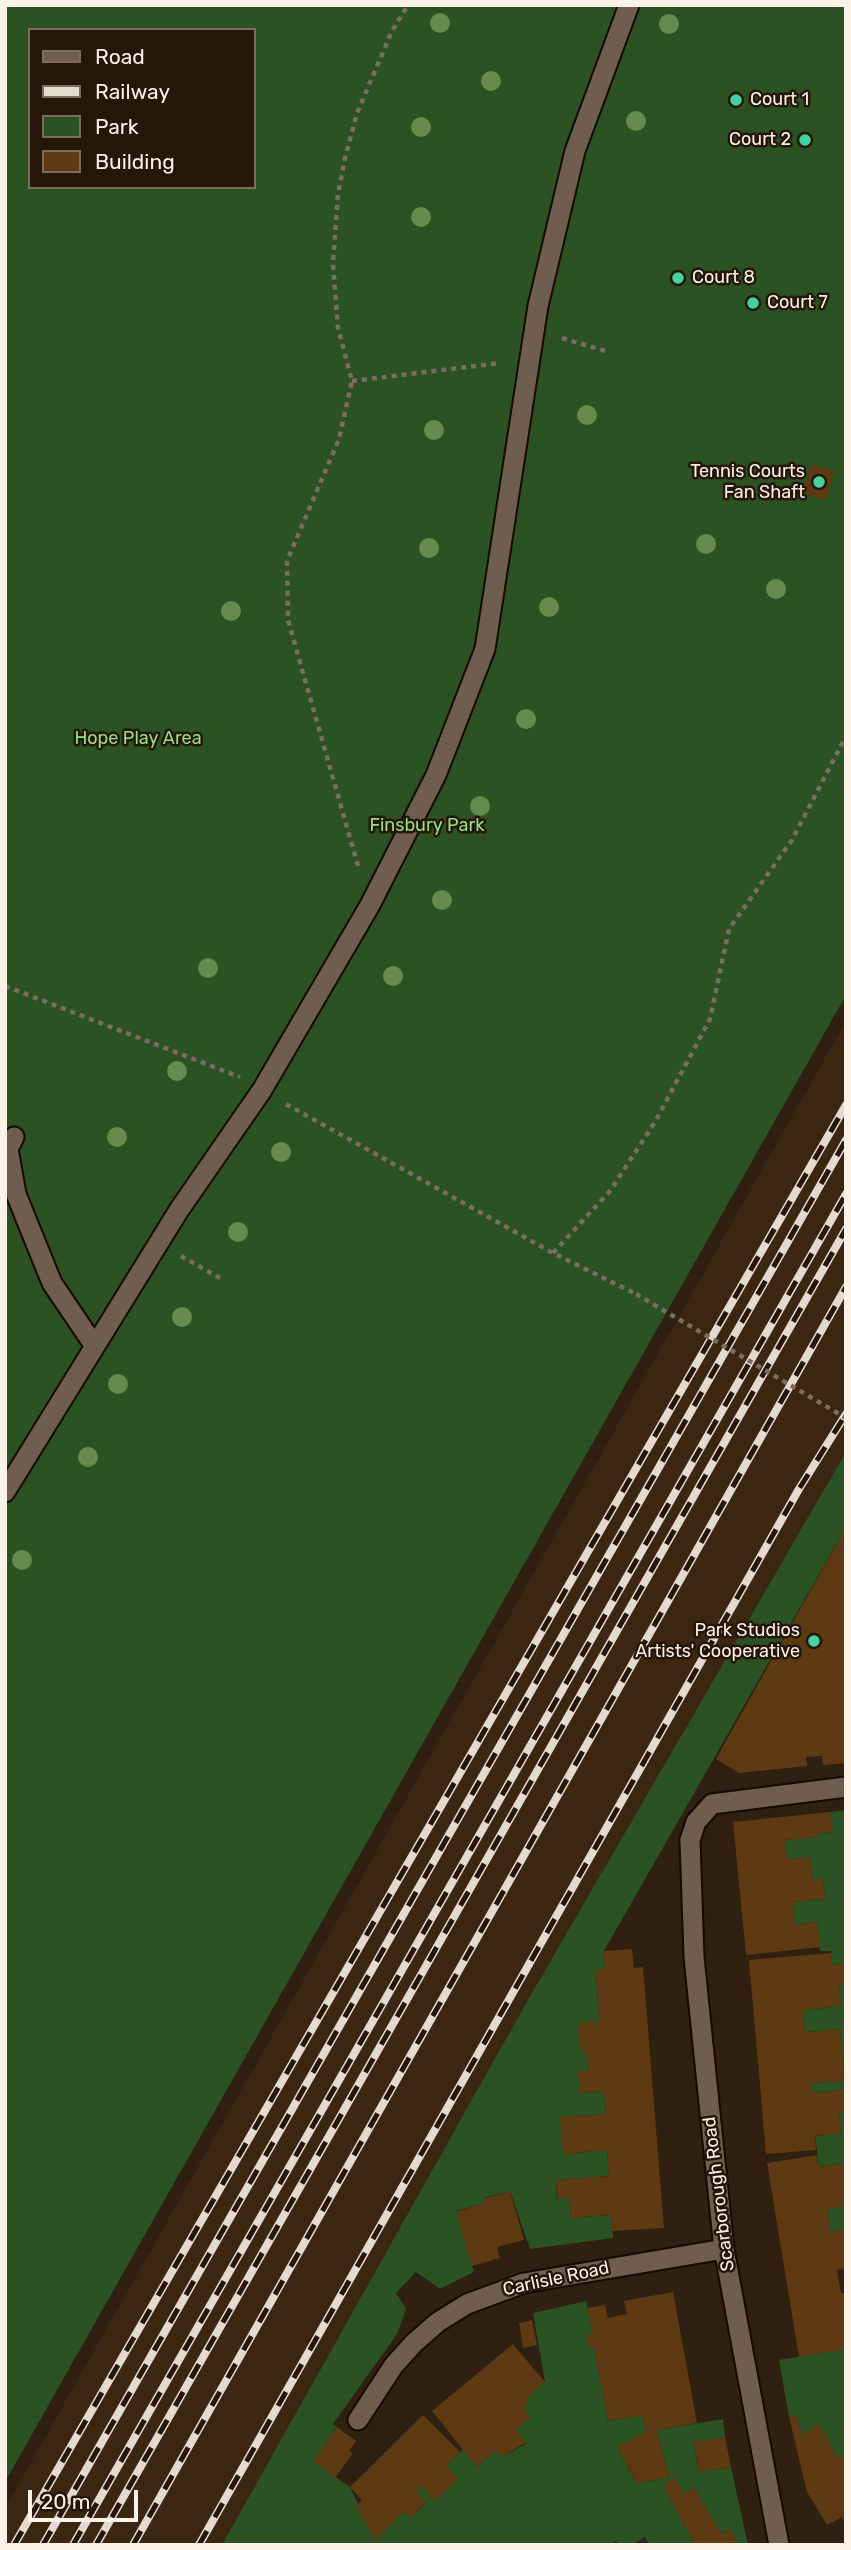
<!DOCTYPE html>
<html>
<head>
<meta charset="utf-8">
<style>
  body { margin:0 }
  #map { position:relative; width:851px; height:2550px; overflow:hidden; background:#2f2011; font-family:Rubik,sans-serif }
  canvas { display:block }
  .frame { position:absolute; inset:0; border:7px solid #fcf2e8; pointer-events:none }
  .legend { position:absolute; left:28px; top:28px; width:228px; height:161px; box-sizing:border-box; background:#251607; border:2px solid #7b6e61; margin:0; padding:9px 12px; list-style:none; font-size:21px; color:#fcf2e8 }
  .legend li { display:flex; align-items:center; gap:14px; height:35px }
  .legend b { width:35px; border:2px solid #7b6e61 }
  .scale { position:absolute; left:28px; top:2490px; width:110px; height:32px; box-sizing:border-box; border:4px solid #fcf2e8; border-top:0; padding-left:9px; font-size:21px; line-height:24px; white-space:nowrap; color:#fcf2e8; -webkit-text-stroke:5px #251607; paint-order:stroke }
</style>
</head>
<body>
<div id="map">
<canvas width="851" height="2550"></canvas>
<div class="frame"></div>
<ul class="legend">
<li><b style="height:9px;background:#6f5e4d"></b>Road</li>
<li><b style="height:9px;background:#e5dad0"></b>Railway</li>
<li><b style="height:19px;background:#2a5222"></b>Park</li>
<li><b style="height:19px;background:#5d3a12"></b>Building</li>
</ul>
<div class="scale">20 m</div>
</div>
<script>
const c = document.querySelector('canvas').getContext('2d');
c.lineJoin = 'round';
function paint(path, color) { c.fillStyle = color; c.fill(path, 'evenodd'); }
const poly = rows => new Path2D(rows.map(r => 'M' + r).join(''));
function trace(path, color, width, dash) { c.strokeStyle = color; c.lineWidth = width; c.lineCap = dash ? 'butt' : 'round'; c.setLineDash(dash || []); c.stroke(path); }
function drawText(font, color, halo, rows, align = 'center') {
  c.font = font + ' Rubik,sans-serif'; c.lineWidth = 5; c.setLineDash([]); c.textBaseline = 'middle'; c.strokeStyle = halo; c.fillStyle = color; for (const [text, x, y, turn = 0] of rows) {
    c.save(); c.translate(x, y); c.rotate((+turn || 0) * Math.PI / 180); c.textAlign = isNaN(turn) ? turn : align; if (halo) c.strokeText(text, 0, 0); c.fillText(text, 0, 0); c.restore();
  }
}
paint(poly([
  [846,1021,846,1527,416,2272,396,2293,406,2309,397,2334,333,2424,263,2545,5,2545,5,2508]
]), '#3a2611');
paint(poly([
  [5,5,846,5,846,995,5,2482],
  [30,30,254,30,254,187,30,187],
  [846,1452,846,1527,604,1951,605,1969,596,1971,599,2022,579,2024,581,2051,586,2051,588,2071,579,2072,580,2093,604,2091,606,2114,560,2117,564,2154,607,2150,609,2176,556,2180,557,2198,569,2198,571,2218,611,2215,613,2238,530,2249,510,2191,484,2198,485,2203,457,2211,474,2272,440,2289,416,2272,396,2293,406,2309,397,2334,333,2424,337,2427,313,2461,350,2487,375,2540,404,2512,411,2517,426,2503,415,2491,421,2486,435,2500,458,2479,446,2466,463,2449,477,2467,496,2449,501,2457,526,2444,516,2429,523,2408,529,2403,526,2399,545,2382,533,2313,586,2301,593,2334,587,2336,589,2347,594,2347,608,2421,643,2415,646,2432,617,2447,635,2480,638,2483,669,2477,657,2430,723,2419,725,2437,694,2443,699,2472,731,2467,748,2545,739,2545,730,2529,721,2534,694,2488,684,2494,675,2478,663,2485,695,2545,649,2545,645,2537,632,2545,619,2545,616,2541,609,2545,222,2545,525,2005],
  [846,1810,846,1982,844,1964,832,1965,831,1951,820,1951,817,1922,795,1924,793,1902,825,1899,823,1879,812,1879,810,1857,787,1859,785,1840,817,1837,817,1833,831,1832,830,1812],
  [846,1984,846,2104,844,2090,812,2093,811,2083,844,2081,840,2029,805,2032,803,2010,841,2006,839,1985],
  [846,2111,846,2163,819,2167,815,2136,841,2134,839,2112],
  [846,2206,846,2229,830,2232,827,2209],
  [846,2349,846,2453,837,2458,819,2425,802,2435,797,2416,789,2417,779,2360]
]), '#2a5222');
paint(poly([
  [811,464,834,471,826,500,803,493],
  [846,1527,846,1763,823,1765,822,1756,806,1757,807,1766,739,1773,716,1759],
  [830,1812,832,1832,817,1833,818,1837,785,1840,787,1859,810,1857,812,1879,823,1878,825,1899,793,1902,795,1924,817,1922,820,1947,746,1955,733,1822],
  [632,1949,634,1968,643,1967,664,2228,612,2231,611,2215,571,2218,569,2198,558,2199,556,2180,609,2176,607,2150,563,2154,560,2117,606,2114,604,2091,580,2093,578,2072,588,2071,586,2051,581,2051,578,2023,599,2022,596,1970,605,1969,604,1951],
  [831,1953,832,1965,844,1964,846,1984,839,1985,841,2006,803,2010,805,2032,840,2029,844,2081,811,2083,812,2093,844,2090,846,2111,839,2112,841,2134,815,2136,816,2150,766,2154,749,1960],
  [817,2155,819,2167,846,2163,846,2206,827,2209,830,2232,846,2229,846,2269,837,2270,841,2293,846,2293,846,2349,799,2357,767,2163],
  [510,2191,524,2240,497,2247,500,2258,472,2266,456,2212,485,2203,483,2199],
  [673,2292,697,2423,657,2430,669,2477,637,2483,617,2447,646,2432,643,2415,608,2421,594,2347,589,2348,586,2336,593,2334,587,2308,605,2305,608,2318,627,2314,624,2301],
  [532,2320,537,2345,523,2348,519,2323],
  [513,2344,545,2382,526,2399,529,2403,523,2408,530,2417,516,2429,526,2443,501,2457,496,2449,477,2467,432,2411],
  [423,2415,460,2452,446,2466,458,2479,435,2501,421,2486,415,2491,426,2502,411,2518,404,2512,375,2540,356,2506,362,2500,350,2487],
  [797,2416,802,2435,819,2424,837,2458,846,2453,846,2523,842,2517,827,2525,807,2492,789,2417],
  [337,2427,356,2441,349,2451,353,2453,335,2478,313,2461],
  [725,2437,731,2467,699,2472,694,2442],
  [675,2478,684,2494,694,2488,721,2534,730,2529,739,2545,695,2545,663,2485]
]), '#5d3a12');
const service = poly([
  [14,1137,8,1149,16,1194,52,1283,94,1345],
  [5,1492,179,1210,262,1090,370,905,436,775,485,649,538,306,575,151,629,5],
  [690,1840,696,1822,712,1804,846,1787]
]);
const minor = poly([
  [690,1840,694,1957,724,2249,779,2545],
  [358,2420,394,2365,414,2343,438,2322,467,2304,524,2283,724,2249]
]);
trace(service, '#160900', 23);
trace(minor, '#160900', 23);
trace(poly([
  [562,338,605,351],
  [352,381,500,363],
  [358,866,288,620,287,561,339,439,352,381,338,328,333,264,338,194,345,158,357,113,392,31,408,5],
  [5,986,240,1077],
  [286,1104,553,1253,636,1294],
  [553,1253,610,1191,655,1122,710,1019,729,929,792,840,846,736],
  [181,1256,220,1278]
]), '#7b6d60', 4.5, [5, 5]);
trace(service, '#6f5e4d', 19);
trace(minor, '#6f5e4d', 19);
const rail = poly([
  [14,2545,846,1105],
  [43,2545,846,1140],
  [73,2545,846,1194],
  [96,2545,846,1229],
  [133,2545,846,1287],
  [199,2545,799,1489,846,1414]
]);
trace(rail, '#e5dad0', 8);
trace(rail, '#251607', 5, [16]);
trace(poly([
  [636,1294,846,1418]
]), '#7b6d60', 4.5, [5, 5]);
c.fillStyle = '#658b4f';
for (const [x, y] of [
  [440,23],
  [669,24],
  [491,81],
  [636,121],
  [421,127],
  [421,217],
  [587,415],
  [434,430],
  [706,544],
  [429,548],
  [776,589],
  [549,607],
  [231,611],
  [526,719],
  [480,806],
  [442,900],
  [208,968],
  [393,976],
  [177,1071],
  [117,1137],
  [281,1152],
  [238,1232],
  [182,1317],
  [118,1384],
  [88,1457],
  [22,1560]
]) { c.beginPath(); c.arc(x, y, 10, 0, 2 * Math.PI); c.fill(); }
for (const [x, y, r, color] of [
  [736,100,7,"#41d4a1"],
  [805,140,7,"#41d4a1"],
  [678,278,7,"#41d4a1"],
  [753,303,7,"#41d4a1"],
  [819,482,7,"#41d4a1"],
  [814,1641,7,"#41d4a1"]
]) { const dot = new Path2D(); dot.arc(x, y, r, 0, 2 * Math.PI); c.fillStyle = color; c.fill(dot); trace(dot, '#251607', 2.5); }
drawText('18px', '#fcf2e8', '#251607', [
  ["Court 1",750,100],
  ["Court 2",791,140,"right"],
  ["Court 8",692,278],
  ["Court 7",767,303],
  ["Tennis Courts",805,472,"right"],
  ["Fan Shaft",805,493,"right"],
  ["Park Studios",800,1631,"right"],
  ["Artists' Cooperative",800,1652,"right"]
], 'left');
drawText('18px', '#91e281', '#251607', [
  ["Hope Play Area",138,739],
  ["Finsbury Park",427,826]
]);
drawText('18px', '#fcf2e8', '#251607', [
  ["Scarborough Road",719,2194,-97],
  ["Carlisle Road",556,2279,-12]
]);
</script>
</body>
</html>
